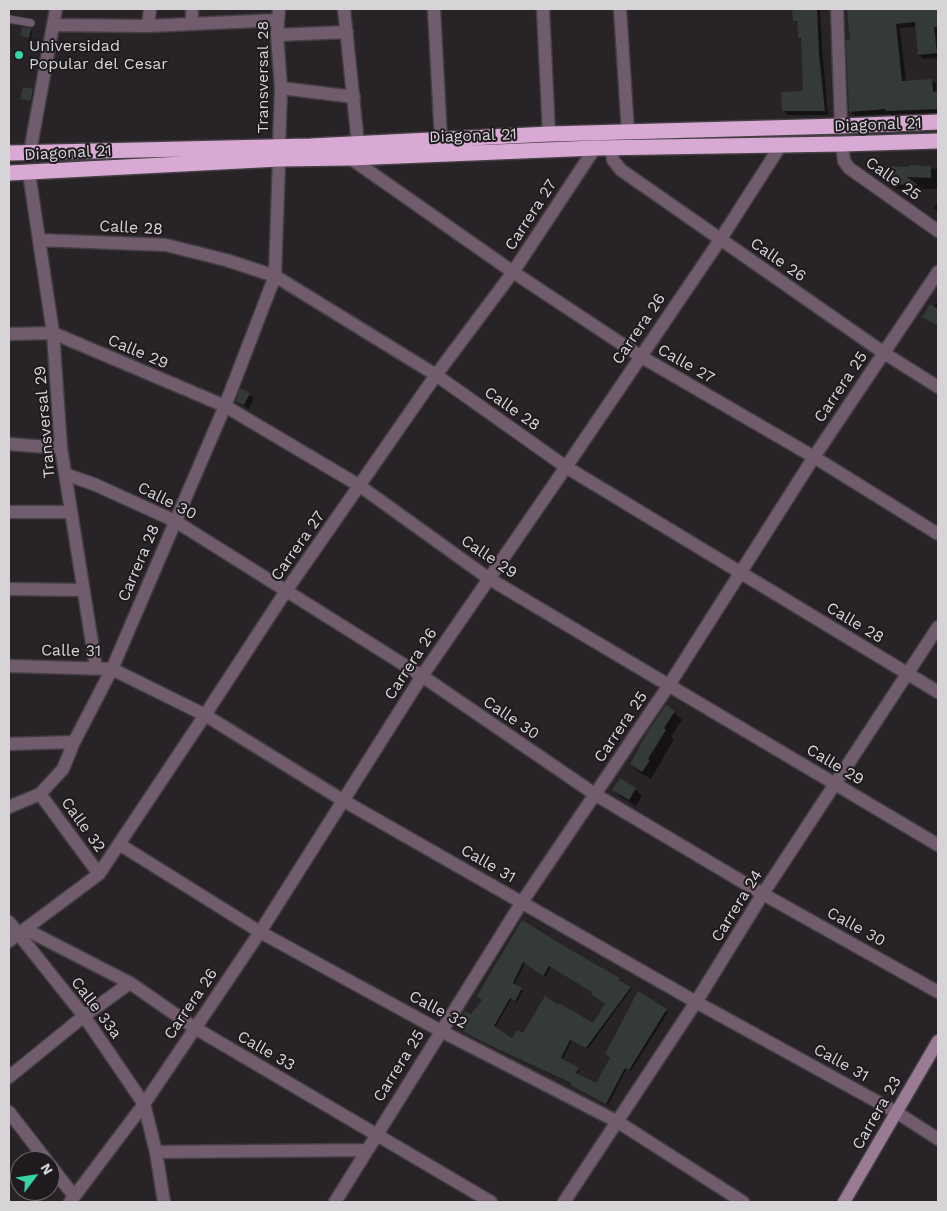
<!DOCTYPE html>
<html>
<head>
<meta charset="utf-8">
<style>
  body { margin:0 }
  #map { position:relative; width:947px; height:1211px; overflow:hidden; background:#282327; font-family:"Work Sans",sans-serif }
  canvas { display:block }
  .frame { position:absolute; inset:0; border:10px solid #d7d4d7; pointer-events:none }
  .north { position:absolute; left:10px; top:1151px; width:50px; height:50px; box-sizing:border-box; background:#1f1a1e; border:1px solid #696468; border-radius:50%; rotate:59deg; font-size:14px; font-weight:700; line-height:20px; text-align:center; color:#d7d4d7 }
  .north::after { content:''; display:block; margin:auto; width:18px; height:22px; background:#37d4a6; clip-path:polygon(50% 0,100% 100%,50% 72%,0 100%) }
</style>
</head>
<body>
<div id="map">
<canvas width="947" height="1211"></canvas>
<div class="frame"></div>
<div class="north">N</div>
</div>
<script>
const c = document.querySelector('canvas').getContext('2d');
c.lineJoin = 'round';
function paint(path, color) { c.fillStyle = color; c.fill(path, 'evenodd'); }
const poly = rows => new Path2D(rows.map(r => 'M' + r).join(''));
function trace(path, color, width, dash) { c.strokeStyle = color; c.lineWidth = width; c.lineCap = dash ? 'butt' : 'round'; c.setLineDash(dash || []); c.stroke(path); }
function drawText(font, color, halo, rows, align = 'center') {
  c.font = font + ' "Work Sans",sans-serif'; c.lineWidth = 4; c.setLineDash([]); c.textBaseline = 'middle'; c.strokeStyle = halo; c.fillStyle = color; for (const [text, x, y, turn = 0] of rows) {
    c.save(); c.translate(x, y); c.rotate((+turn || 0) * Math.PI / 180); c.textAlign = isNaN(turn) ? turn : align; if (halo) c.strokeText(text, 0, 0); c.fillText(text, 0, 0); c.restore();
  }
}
paint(poly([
  [793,9,820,10,823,59,828,115,788,115,784,111,804,92,802,41,799,37,798,24,794,20],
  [848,9,938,9,938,58,923,59,919,55,916,27,900,28,906,82,931,80,936,84,937,93,938,92,938,113,892,115,890,114,855,116,851,112,851,41],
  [31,30,32,32,31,39,22,36],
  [32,91,34,92,33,102,22,99],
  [930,167,932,169,938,168,938,189,896,189,890,183],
  [938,202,938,212,934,208],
  [938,300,938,327,924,316,934,308],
  [241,390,254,398,249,409,237,401],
  [674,712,682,720,671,737,674,739,651,779,639,772,631,764],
  [620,780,635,789,642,796,636,806,621,797,614,790],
  [523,922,573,953,619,979,631,989,588,1049,572,1041,562,1060,578,1069,580,1070,577,1075,596,1085,612,1058,639,992,668,1012,631,1071,627,1068,608,1105,573,1087,572,1084,488,1044,471,1016,483,1000],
  [525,963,546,977,551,966,594,992,606,1004,593,1025,558,1007,523,1035,513,1039,495,1028,512,998,517,1002,523,991,514,985]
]), '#0007');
paint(poly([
  [792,9,817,9,819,54,825,111,782,111,781,92,803,91,801,38,798,38,797,21,793,21],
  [847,9,938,9,938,27,934,27,937,53,918,55,915,22,896,24,902,81,932,79,933,92,938,91,938,109,886,111,886,109,849,112,846,40,850,40],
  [22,27,31,29,29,38,20,36],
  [23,87,33,89,31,101,20,99],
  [909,165,931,166,931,178,907,177,918,185,888,184,889,166,909,167],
  [930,304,938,309,938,326,922,317],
  [240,388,250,393,244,405,236,401],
  [666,705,675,711,664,728,666,730,648,759,650,760,642,772,630,764,648,731],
  [620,778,636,788,629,800,612,790],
  [522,920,574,952,620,978,619,980,631,987,586,1048,570,1040,561,1058,579,1068,576,1073,596,1083,610,1058,605,1054,638,991,667,1009,629,1070,625,1068,606,1104,570,1085,571,1083,485,1043,455,1027,465,1011,471,1014,482,1000,477,996],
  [523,962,543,976,549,966,592,992,591,994,605,1004,593,1023,559,1003,558,1005,545,996,523,1033,517,1030,512,1038,494,1026,510,998,515,1001,522,988,513,983]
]), '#333a37');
const lane = poly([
  [9,19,31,23]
]);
const street = poly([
  [192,9,192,24],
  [279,9,277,35,281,88,279,145],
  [344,9,358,144],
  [434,9,441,140],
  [543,9,549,134],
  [620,9,628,132],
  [837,9,841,126],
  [53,25,148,26,278,20],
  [148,26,150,9],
  [277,35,347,32],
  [281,88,354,97],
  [842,144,844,161,849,168,938,231],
  [612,149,613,160,621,170,884,353,938,387],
  [30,152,56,9],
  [350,158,513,272,640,356,814,457,938,534],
  [29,173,53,333,61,448,96,668],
  [39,240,166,245,226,260,275,276,436,375,566,467,938,692],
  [9,334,53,333,225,406,360,486,488,578,938,845],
  [9,444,61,448],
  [65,474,96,485,175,521,422,676,596,795,763,894,938,992],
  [9,512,71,512],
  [9,589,83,590],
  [9,666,112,669,205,715,344,801,696,1002,896,1112,938,1139],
  [9,744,74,742],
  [40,794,99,874],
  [9,807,40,794,63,769,74,742,112,669,225,406,275,276,279,159],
  [119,844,260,932,441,1031,618,1122,743,1202],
  [9,922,84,1016,144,1104,156,1152,164,1202],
  [25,929,130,983,195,1028,491,1202],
  [9,941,99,874,205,715,286,591,436,375,513,272,595,148],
  [9,1077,84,1016,130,983],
  [9,1112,47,1161],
  [156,1152,366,1150],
  [50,1165,74,1196],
  [70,1202,144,1104,260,932,422,676,566,467,720,240,781,145],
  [335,1202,522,902,669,685,814,457,938,272],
  [564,1202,696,1002,764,892,938,627]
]);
const secondary = poly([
  [844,1202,938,1041]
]);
const highway = poly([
  [9,153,311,146,549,134,841,126,938,122],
  [9,173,279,159,350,158,595,148,842,144,938,141]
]);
trace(lane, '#443f43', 9);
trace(street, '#443f43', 15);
trace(secondary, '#443f43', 15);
trace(highway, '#443f43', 18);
trace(lane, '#705c6d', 7);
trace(street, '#705c6d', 12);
trace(secondary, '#9a7b96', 12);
trace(highway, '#d8a9d3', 15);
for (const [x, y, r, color] of [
  [19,55,5,"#37d4a6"]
]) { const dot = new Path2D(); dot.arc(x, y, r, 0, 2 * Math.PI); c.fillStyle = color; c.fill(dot); trace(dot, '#1f1a1e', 2); }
drawText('16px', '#d7d4d7', '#1f1a1e', [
  ["Universidad",29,46],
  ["Popular del Cesar",29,64]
], 'left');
drawText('16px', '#d7d4d7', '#1f1a1e', [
  ["Transversal 28",263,77,-90],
  ["Diagonal 21",878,125,-2],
  ["Diagonal 21",473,136,-2],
  ["Diagonal 21",68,153,-3],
  ["Calle 25",893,179,35],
  ["Carrera 27",531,215,-57],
  ["Calle 28",131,228,3],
  ["Calle 26",778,260,35],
  ["Carrera 26",639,329,-56],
  ["Calle 29",138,352,23],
  ["Calle 27",686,364,30],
  ["Carrera 25",841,387,-56],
  ["Calle 28",512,409,35],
  ["Transversal 29",45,422,-95],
  ["Calle 30",167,501,27],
  ["Carrera 27",298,546,-55],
  ["Calle 29",489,557,34],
  ["Carrera 28",139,563,-67],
  ["Calle 28",855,623,31],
  ["Calle 31",71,651,1],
  ["Carrera 26",411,664,-57],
  ["Calle 30",511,718,34],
  ["Carrera 25",621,727,-56],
  ["Calle 29",835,765,31],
  ["Calle 32",83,825,54],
  ["Calle 31",488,864,30],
  ["Carrera 24",737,906,-58],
  ["Calle 30",856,927,29],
  ["Carrera 26",191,1004,-56],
  ["Calle 33a",96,1008,53],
  ["Calle 32",438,1010,28],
  ["Calle 33",266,1051,30],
  ["Calle 31",841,1063,29],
  ["Carrera 25",399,1066,-58],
  ["Carrera 23",877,1113,-60]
]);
</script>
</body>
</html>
